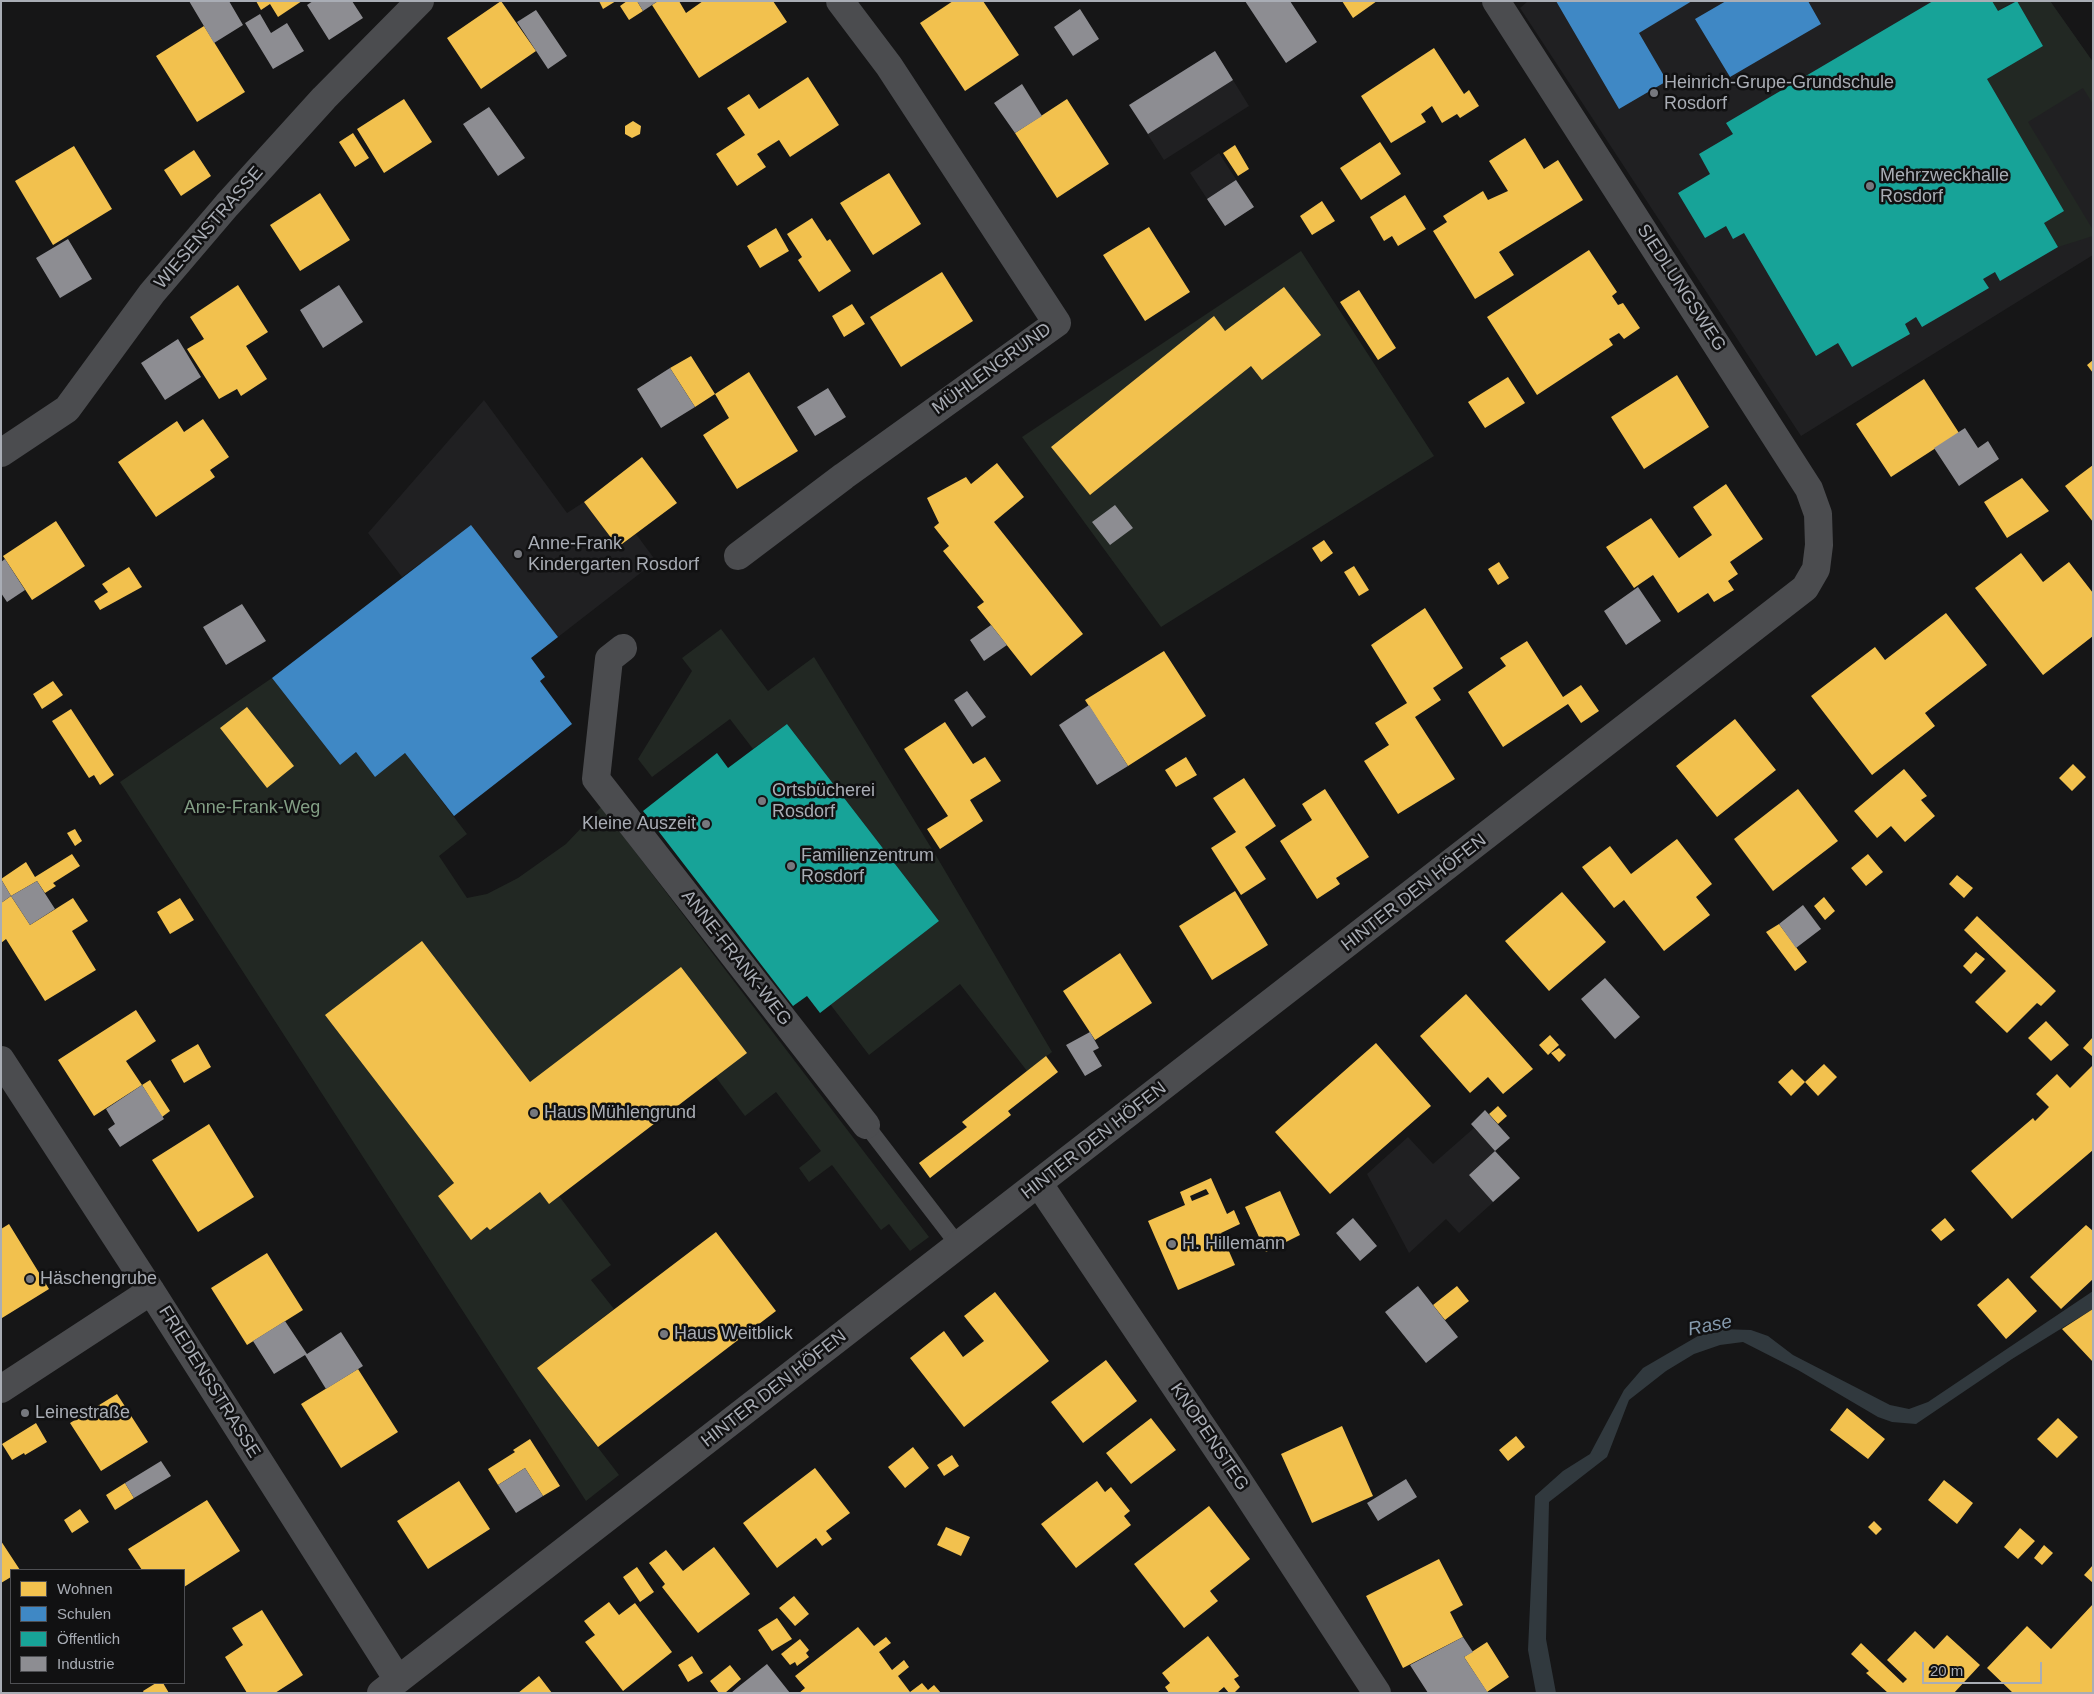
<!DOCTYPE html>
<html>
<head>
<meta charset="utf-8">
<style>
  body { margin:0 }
  #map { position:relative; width:2094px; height:1694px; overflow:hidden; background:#161617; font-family:Helvetica,sans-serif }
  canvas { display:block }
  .frame { position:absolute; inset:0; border:2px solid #a9adb5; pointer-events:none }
  .legend { position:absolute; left:10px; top:1569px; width:175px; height:115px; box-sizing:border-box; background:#111112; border:1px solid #4e4f53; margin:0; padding:6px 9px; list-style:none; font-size:15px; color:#a9adb5 }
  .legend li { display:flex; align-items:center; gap:10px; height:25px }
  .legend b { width:25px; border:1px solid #4e4f53 }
  .scale { position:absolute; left:1922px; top:1662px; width:120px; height:22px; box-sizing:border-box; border:2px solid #a9adb5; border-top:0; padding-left:6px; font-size:15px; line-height:18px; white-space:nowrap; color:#a9adb5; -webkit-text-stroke:4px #111112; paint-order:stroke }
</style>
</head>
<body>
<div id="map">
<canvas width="2094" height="1694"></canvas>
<div class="frame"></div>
<ul class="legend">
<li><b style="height:14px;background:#f2c14e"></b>Wohnen</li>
<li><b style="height:14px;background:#3f88c5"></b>Schulen</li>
<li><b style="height:14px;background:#17a398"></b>Öffentlich</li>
<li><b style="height:14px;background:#8d8d92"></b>Industrie</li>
</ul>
<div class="scale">20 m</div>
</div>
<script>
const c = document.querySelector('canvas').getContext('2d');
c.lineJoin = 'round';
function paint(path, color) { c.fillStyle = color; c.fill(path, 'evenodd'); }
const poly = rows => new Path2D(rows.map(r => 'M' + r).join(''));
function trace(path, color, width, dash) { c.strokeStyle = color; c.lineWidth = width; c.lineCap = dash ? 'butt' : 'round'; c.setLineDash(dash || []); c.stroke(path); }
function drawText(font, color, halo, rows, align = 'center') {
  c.font = font + ' Helvetica,sans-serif'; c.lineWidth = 5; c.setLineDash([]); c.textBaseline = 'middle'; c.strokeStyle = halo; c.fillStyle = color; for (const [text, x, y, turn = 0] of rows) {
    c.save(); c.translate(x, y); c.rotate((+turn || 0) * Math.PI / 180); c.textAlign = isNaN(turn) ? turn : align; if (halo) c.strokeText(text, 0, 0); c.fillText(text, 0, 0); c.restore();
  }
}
paint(poly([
  [1528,1,2050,1,2093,62,2093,255,1801,436,1520,8],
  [1215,51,1249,106,1164,160,1129,105],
  [1219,153,1254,207,1225,226,1190,173],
  [484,400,567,513,584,502,618,547,636,534,656,561,531,658,545,677,498,713,488,649,421,563,402,577,368,533],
  [1474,1128,1520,1178,1459,1233,1446,1219,1409,1253,1367,1174,1408,1137,1433,1164]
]), '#202022');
paint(poly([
  [1992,1,2013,1,1998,11],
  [2017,1,2050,1,2093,62,2093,104,2083,88,2028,122,2093,230,2093,236,2058,247,2044,223,1987,79,2043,46],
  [1301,251,1434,456,1161,627,1022,437],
  [721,629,768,691,814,657,938,859,1052,1052,1027,1071,960,984,869,1055,830,1004,939,921,787,724,753,749,730,719,652,777,638,759,692,671,682,658],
  [272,678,340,765,356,752,375,777,405,753,467,834,439,856,467,898,487,894,518,878,566,844,601,807,929,1237,910,1251,889,1224,881,1230,832,1165,809,1182,799,1168,821,1151,776,1092,745,1116,715,1076,530,1082,326,1015,454,1183,438,1196,471,1239,487,1227,490,1230,540,1192,559,1196,611,1265,591,1280,614,1309,537,1368,619,1475,586,1501,120,782]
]), '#222823');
paint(poly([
  [2093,1291,2093,1309,2012,1359,1916,1424,1892,1422,1878,1417,1798,1370,1743,1342,1720,1345,1694,1354,1666,1371,1629,1400,1607,1457,1549,1502,1546,1639,1556,1693,1536,1693,1528,1650,1535,1496,1563,1471,1590,1454,1624,1390,1643,1368,1698,1336,1720,1329,1751,1330,1768,1336,1793,1355,1890,1405,1909,1409,1928,1402]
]), '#31393e');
paint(poly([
  [256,1,302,1,278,17,270,4,261,10],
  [501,1,536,51,481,89,447,38],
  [599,1,616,1,603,9],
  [627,1,637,1,643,11,629,20,620,6],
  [658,1,679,1,686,13,703,1,773,1,787,22,699,78,652,5],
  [953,1,983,1,1019,55,965,91,920,23],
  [1342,1,1377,1,1353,18],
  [204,26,245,92,197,122,156,56],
  [1434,48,1464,94,1469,90,1479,106,1460,118,1457,114,1442,123,1432,106,1421,114,1426,122,1391,143,1361,96],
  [808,77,839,125,790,157,779,140,757,154,766,167,737,186,716,154,745,135,727,108,749,94,759,109],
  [404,99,432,142,384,173,357,129],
  [1067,99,1109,164,1057,198,1015,133],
  [633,121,641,126,640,134,632,138,625,134,625,126],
  [353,133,369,158,355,167,339,142],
  [1525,138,1544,169,1558,160,1583,200,1499,252,1514,275,1475,299,1433,231,1447,222,1443,216,1483,191,1488,200,1508,191,1489,161],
  [1380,142,1401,174,1361,200,1340,168],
  [1235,145,1249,169,1238,176,1223,153],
  [74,146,112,209,53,245,15,181],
  [194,150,211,176,181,196,164,170],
  [889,173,921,224,873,255,840,203],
  [320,193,350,240,300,271,270,225],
  [1405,195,1426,229,1398,246,1392,236,1384,241,1370,217],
  [1322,201,1335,221,1312,235,1300,216],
  [812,218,827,241,830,239,851,271,819,292,798,260,802,257,787,234],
  [1149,227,1190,292,1145,321,1103,255],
  [776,228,789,251,760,268,747,246],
  [1589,250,1617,292,1612,296,1618,305,1623,303,1640,328,1624,339,1619,333,1609,339,1613,345,1537,395,1487,317],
  [942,272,973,321,901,367,870,317],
  [238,285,268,332,246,346,267,379,241,396,237,389,219,399,187,349,204,339,190,317],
  [1284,287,1321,335,1262,380,1251,366,1090,495,1051,447,1214,316,1225,331],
  [1359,290,1396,348,1378,360,1340,302],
  [852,304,865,324,844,337,832,316],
  [691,356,715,394,749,372,798,451,737,489,703,435,729,418,715,394,695,407,670,368],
  [2093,360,2093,373,2087,365],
  [1677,375,1709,427,1644,469,1611,417],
  [1508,377,1525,403,1485,428,1468,402],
  [1924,379,1959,433,1891,477,1856,424],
  [203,419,229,457,210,470,215,477,156,517,118,462,177,421,184,432],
  [642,457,677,503,618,547,584,502],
  [997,463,1024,497,994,522,1083,634,1031,676,977,607,984,602,943,551,949,546,934,527,939,523,927,498,966,477,971,484],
  [2093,465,2093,522,2065,486],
  [2022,478,2049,511,2007,538,1984,502],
  [1726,484,1763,539,1730,562,1738,574,1728,581,1734,590,1714,602,1708,593,1678,613,1653,575,1634,588,1606,547,1651,518,1679,558,1712,535,1693,507],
  [56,521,85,566,32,600,3,556],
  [1324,540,1333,553,1321,562,1312,548],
  [2021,553,2043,582,2069,562,2093,593,2093,636,2043,675,1975,588],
  [1499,562,1509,578,1498,585,1488,569],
  [1354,566,1369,590,1359,596,1344,572],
  [129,567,142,587,100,610,94,601,108,592,102,584],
  [1425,608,1463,668,1433,688,1441,700,1415,717,1455,779,1398,814,1364,761,1389,745,1375,723,1407,703,1371,645],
  [1946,613,1987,665,1925,713,1935,726,1872,775,1811,696,1875,647,1885,660],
  [1527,641,1563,697,1581,685,1599,711,1581,723,1568,704,1503,747,1468,692,1506,666,1500,658],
  [1164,651,1206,716,1128,766,1085,700],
  [53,681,63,695,42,709,33,694],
  [247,707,294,766,267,788,220,728],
  [71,709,114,775,100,785,94,775,89,778,52,721],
  [1735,719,1776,770,1717,817,1676,766],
  [945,722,973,764,985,757,1001,781,970,800,983,821,940,849,927,829,948,816,904,749],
  [1186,757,1197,775,1176,787,1165,770],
  [2073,764,2086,777,2072,791,2059,778],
  [1904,769,1927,796,1921,800,1935,816,1905,842,1891,826,1877,838,1854,811],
  [1244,778,1276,826,1245,847,1266,879,1241,895,1211,848,1236,832,1213,798],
  [1325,789,1369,857,1336,878,1340,884,1317,899,1280,841,1312,820,1302,804],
  [1798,789,1838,841,1773,891,1734,839],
  [75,829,82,841,75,846,67,833],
  [1677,839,1712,884,1696,897,1710,915,1664,951,1624,900,1614,908,1582,867,1610,846,1631,874],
  [72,854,80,866,53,883,56,886,45,893,37,881,11,896,1,879,26,862,35,877],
  [1868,854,1883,872,1866,886,1851,868],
  [1957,875,1973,888,1964,898,1949,884],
  [1235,891,1268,945,1212,980,1179,926],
  [1562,892,1606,942,1549,991,1505,941],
  [11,896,30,925,73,898,88,921,72,931,96,970,45,1001,6,939,1,943,1,903],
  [1824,897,1835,911,1825,920,1814,906],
  [180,898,194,920,170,934,157,912],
  [1977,916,2056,991,2041,1006,2037,1003,2007,1033,1975,1002,2006,971,1964,930],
  [1779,924,1807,962,1795,971,1766,932],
  [422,941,530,1082,681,967,747,1053,549,1204,540,1192,490,1230,487,1227,471,1240,438,1196,454,1183,325,1015],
  [1976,952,1985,959,1971,974,1963,966],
  [1120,953,1152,1003,1095,1040,1063,991],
  [1466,994,1533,1069,1503,1094,1488,1077,1470,1093,1420,1036],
  [136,1010,156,1041,126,1061,142,1085,94,1116,58,1060],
  [2046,1021,2069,1045,2051,1061,2028,1038],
  [1550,1035,1559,1045,1548,1055,1539,1045],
  [2093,1037,2093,1057,2083,1048],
  [1376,1043,1431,1106,1330,1194,1275,1132],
  [198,1044,211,1067,184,1083,171,1060],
  [1559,1048,1566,1055,1559,1062,1551,1053],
  [1046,1056,1058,1072,1008,1111,1011,1115,930,1178,919,1163,967,1127,962,1122],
  [1824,1064,1837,1077,1818,1096,1805,1082],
  [2093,1065,2093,1150,2012,1219,1971,1171,2033,1118,2035,1121,2049,1107,2036,1094,2057,1074,2070,1088],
  [1792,1069,1805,1082,1791,1096,1778,1082],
  [150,1080,170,1111,162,1117,142,1085],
  [1498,1106,1507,1116,1498,1124,1489,1114],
  [209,1124,254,1197,198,1232,152,1160],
  [1211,1178,1227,1214,1234,1210,1240,1224,1221,1233,1235,1265,1178,1290,1148,1221,1185,1205,1180,1192],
  [1206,1189,1209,1194,1192,1201,1190,1196],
  [1280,1191,1300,1235,1266,1252,1245,1207],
  [1945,1218,1955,1230,1941,1241,1931,1230],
  [9,1224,49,1289,2,1318,1,1229],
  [2086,1225,2093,1231,2093,1279,2061,1309,2030,1277],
  [716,1232,776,1311,598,1447,537,1368],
  [267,1253,303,1310,247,1345,211,1288],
  [2008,1278,2037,1311,2006,1339,1977,1305],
  [1457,1286,1469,1301,1445,1320,1433,1305],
  [995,1292,1049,1361,964,1427,910,1358,944,1331,963,1357,984,1341,964,1316],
  [2093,1309,2093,1362,2062,1329],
  [1106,1360,1137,1401,1083,1443,1051,1402],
  [358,1369,398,1432,341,1468,301,1404],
  [117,1394,148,1442,101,1471,70,1423],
  [1847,1408,1885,1439,1868,1459,1830,1430],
  [1151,1418,1176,1450,1131,1484,1106,1453],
  [2058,1418,2078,1437,2057,1458,2037,1439],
  [36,1423,47,1442,25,1455,24,1453,12,1460,2,1444],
  [1342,1426,1373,1496,1312,1523,1281,1454],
  [1516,1436,1525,1447,1508,1461,1499,1450],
  [530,1439,560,1486,543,1496,525,1468,498,1485,488,1469,515,1452,513,1450],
  [913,1447,929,1468,905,1488,888,1467],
  [952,1455,959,1466,944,1476,937,1465],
  [815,1468,850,1513,826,1531,832,1539,822,1546,816,1538,777,1568,743,1523],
  [1944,1480,1973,1503,1957,1524,1928,1500],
  [459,1481,490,1529,428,1569,397,1521],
  [1097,1481,1105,1492,1111,1487,1130,1511,1124,1516,1131,1525,1076,1568,1041,1524],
  [125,1483,134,1498,115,1510,106,1495],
  [207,1500,240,1551,184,1587,184,1570,142,1570,128,1549],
  [1209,1506,1250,1559,1210,1591,1218,1601,1184,1628,1134,1564],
  [80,1509,89,1522,72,1533,64,1520],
  [1874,1521,1882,1529,1876,1535,1868,1527],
  [946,1527,970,1537,961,1556,937,1545],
  [2020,1528,2035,1541,2018,1559,2004,1547],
  [1,1541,20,1570,11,1570,11,1577,1,1583],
  [2044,1545,2053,1553,2042,1565,2034,1558],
  [714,1547,750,1594,698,1633,662,1587,665,1584,649,1563,666,1550,683,1571],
  [1439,1559,1463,1605,1450,1612,1463,1637,1403,1668,1366,1596],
  [2093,1565,2093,1583,2084,1575],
  [637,1567,654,1592,640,1602,623,1577],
  [794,1596,809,1614,795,1626,779,1608],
  [609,1602,619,1615,635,1603,672,1652,623,1691,585,1642,595,1635,584,1621],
  [2093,1604,2093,1693,2013,1693,1987,1668,2027,1626,2051,1649],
  [262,1610,303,1675,275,1693,247,1693,225,1657,243,1645,232,1628],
  [777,1618,792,1639,772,1651,758,1630],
  [858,1627,874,1646,886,1637,891,1643,879,1652,892,1670,904,1660,909,1667,898,1676,910,1692,922,1683,928,1690,934,1685,941,1693,799,1693,805,1688,795,1676],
  [1915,1631,1934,1649,1947,1635,1980,1665,1954,1693,1888,1693,1866,1673,1869,1671,1851,1654,1861,1643,1903,1683,1907,1679,1887,1660],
  [1208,1636,1239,1676,1234,1679,1240,1687,1234,1693,1229,1693,1224,1687,1217,1693,1169,1693,1165,1687,1170,1683,1162,1673],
  [800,1639,809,1650,806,1653,809,1657,797,1666,795,1662,790,1665,781,1654],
  [1487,1642,1509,1677,1487,1692,1464,1657],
  [692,1656,703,1673,688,1682,678,1665],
  [730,1665,741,1679,725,1693,719,1693,710,1681],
  [539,1676,552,1693,518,1693],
  [156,1683,163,1683,169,1693,144,1693,143,1691]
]), '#f2c14e');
paint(poly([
  [1556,1,1692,1,1639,33,1667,81,1619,109],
  [1726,1,1808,1,1821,24,1730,77,1695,19],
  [471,525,558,637,531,658,545,677,540,681,572,724,454,816,405,753,375,777,356,752,340,765,272,678]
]), '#3f88c5');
paint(poly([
  [1933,1,1992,1,1998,11,2017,1,2043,46,1987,79,2064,211,2044,223,2058,247,2000,281,1995,272,1983,279,1989,288,1922,327,1916,317,1905,324,1910,334,1852,367,1838,343,1816,356,1744,233,1733,239,1726,226,1705,238,1678,193,1710,174,1699,154,1733,134,1726,123],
  [787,724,939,921,820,1013,807,996,793,1006,643,811,717,753,728,768]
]), '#17a398');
paint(poly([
  [189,1,229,1,243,25,214,43],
  [313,1,352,1,363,18,329,40,307,5],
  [637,1,658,1,643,11],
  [1245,1,1290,1,1317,42,1286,63],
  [1080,9,1099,39,1073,56,1054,27],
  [536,10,567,56,548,69,517,22],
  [260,14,271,33,287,23,304,51,273,69,245,23],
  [1215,51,1233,80,1148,134,1129,105],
  [1022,84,1042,116,1015,133,994,103],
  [489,107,525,158,498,176,463,124],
  [1236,180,1254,207,1225,226,1207,199],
  [68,239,92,279,60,298,36,258],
  [339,285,363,322,323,348,300,310],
  [178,339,201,377,165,400,141,363],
  [670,368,695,407,661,428,637,389],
  [828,388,846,417,815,436,797,407],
  [1965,428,1978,448,1988,441,1999,459,1959,486,1934,448],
  [1115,505,1133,528,1110,545,1092,522],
  [5,559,25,590,7,602,1,593,1,562],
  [1638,587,1661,621,1626,645,1604,611],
  [242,604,266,641,226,665,203,627],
  [991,625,1007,645,984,661,970,640],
  [967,691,986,717,972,727,954,700],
  [1089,705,1128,766,1097,785,1059,725],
  [1,879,11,896,1,903],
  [37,881,55,909,30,925,11,896],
  [1803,905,1821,929,1796,948,1779,924],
  [1605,978,1640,1017,1615,1039,1581,999],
  [1090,1032,1099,1048,1093,1051,1102,1066,1085,1076,1066,1045],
  [142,1085,164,1119,120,1147,108,1129,115,1124,106,1109],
  [1485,1110,1510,1138,1495,1151,1471,1124],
  [1495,1151,1520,1178,1493,1202,1469,1175],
  [1353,1218,1377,1246,1360,1261,1336,1233],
  [1418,1286,1458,1337,1426,1363,1385,1312],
  [285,1321,307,1354,341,1332,363,1366,326,1389,305,1355,274,1374,253,1341],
  [161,1461,171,1476,134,1498,125,1483],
  [525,1468,543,1496,516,1513,498,1485],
  [1406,1479,1417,1497,1378,1521,1367,1503],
  [1463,1637,1473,1652,1464,1657,1488,1693,1428,1693,1410,1665],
  [767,1664,790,1693,731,1693,738,1687]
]), '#8d8d92');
trace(poly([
  [866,1125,959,1246]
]), '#4b4c4f', 16);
trace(poly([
  [1,453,67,409,152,293,227,205,324,98,420,1],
  [738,556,844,476,1057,323,889,66,840,1],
  [623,648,609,659,596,779,866,1125],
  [1,1060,151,1291,398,1680],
  [1039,1184,1236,1477,1377,1693],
  [1,1389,151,1291],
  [381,1693,1805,588,1816,569,1819,545,1818,514,1809,489,1496,1]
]), '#4b4c4f', 28);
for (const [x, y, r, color] of [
  [1654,93,5,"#76787e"],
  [1870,186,5,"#76787e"],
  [518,554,5,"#76787e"],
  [762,801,5,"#76787e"],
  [706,824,5,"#76787e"],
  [791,866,5,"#76787e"],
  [534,1113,5,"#76787e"],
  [1172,1244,5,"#76787e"],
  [30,1279,5,"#76787e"],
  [664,1334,5,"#76787e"],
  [25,1413,5,"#76787e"]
]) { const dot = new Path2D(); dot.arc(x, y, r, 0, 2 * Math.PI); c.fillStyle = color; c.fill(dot); trace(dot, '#111112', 2); }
drawText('18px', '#a9adb5', '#111112', [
  ["Heinrich-Grupe-Grundschule",1664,83],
  ["Rosdorf",1664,104],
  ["Mehrzweckhalle",1880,176],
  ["Rosdorf",1880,197],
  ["Anne-Frank",528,544],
  ["Kindergarten Rosdorf",528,565],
  ["Ortsbücherei",772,791],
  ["Rosdorf",772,812],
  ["Kleine Auszeit",696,824,"right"],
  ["Familienzentrum",801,856],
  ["Rosdorf",801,877],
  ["Haus Mühlengrund",544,1113],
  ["H. Hillemann",1182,1244],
  ["Häschengrube",40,1279],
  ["Haus Weitblick",674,1334],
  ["Leinestraße",35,1413]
], 'left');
drawText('18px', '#a9adb5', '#111112', [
  ["WIESENSTRASSE",209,228,-49],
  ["SIEDLUNGSWEG",1681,288,57],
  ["MÜHLENGRUND",992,369,-36],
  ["HINTER DEN HÖFEN",1414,893,-38],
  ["ANNE-FRANK-WEG",736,958,52],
  ["HINTER DEN HÖFEN",1094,1141,-38],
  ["FRIEDENSSTRASSE",209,1382,58],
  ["HINTER DEN HÖFEN",774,1389,-38],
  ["KNOPENSTEG",1209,1437,56]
]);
drawText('18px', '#829e84', '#111112', [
  ["Anne-Frank-Weg",252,808]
]);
drawText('italic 19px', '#8499ac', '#111112', [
  ["Rase",1710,1326,-11]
]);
</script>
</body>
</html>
